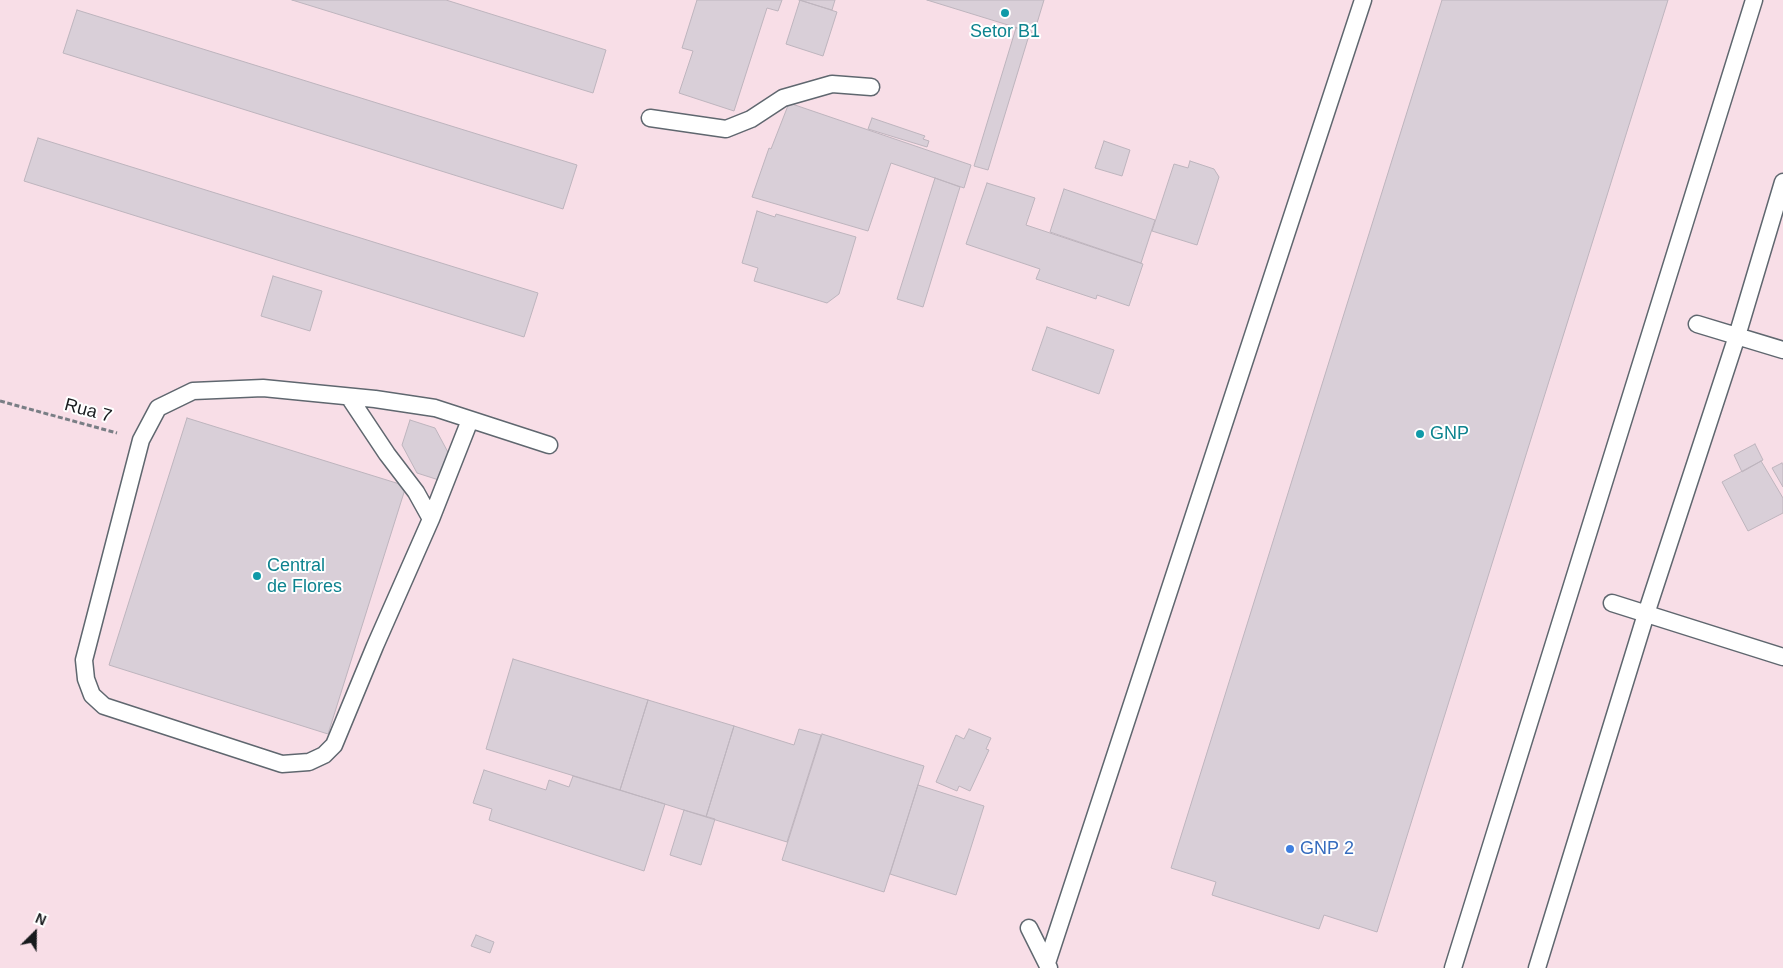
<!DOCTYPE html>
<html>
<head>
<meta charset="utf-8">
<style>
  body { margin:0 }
  #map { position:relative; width:1783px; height:968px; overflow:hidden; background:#e8f1fb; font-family:Arial,sans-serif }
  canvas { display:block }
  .north { position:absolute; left:10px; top:908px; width:50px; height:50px; -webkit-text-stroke:4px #fff; paint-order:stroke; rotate:23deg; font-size:14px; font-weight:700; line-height:20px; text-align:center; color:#171a1d }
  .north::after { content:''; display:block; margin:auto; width:18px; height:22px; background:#171a1d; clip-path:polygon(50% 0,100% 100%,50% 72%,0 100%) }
</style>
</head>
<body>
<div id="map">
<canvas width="1783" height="968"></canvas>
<div class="north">N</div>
</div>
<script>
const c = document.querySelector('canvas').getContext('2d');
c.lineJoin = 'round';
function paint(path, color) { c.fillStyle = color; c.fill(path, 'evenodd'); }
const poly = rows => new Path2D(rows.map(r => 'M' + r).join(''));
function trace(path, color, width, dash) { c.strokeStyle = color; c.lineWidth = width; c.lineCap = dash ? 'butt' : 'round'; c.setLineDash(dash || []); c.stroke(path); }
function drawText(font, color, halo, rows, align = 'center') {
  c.font = font + ' Arial,sans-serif'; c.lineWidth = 4; c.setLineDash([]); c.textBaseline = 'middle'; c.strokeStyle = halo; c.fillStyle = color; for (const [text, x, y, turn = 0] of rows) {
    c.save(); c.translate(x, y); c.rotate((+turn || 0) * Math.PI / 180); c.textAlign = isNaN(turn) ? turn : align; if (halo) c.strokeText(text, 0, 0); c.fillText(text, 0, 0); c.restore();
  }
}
paint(poly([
  [0,0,1783,0,1783,968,0,968]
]), '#f8dee7');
const building = poly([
  [292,0,446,0,606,50,593,93,292,0],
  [697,0,782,0,778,11,767,8,734,111,679,93,693,51,682,48,697,0],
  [799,0,835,0,832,10,799,0],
  [800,0,837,12,823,56,786,44,800,0],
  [927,0,1044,0,1034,33,927,0],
  [1442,0,1668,0,1377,932,1324,915,1319,929,1212,895,1216,882,1171,868,1442,0],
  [77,10,577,165,563,209,63,53,77,10],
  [1016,28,1030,32,988,170,974,166,1016,28],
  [789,103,971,165,964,188,891,163,868,231,752,197,769,148,771,149,789,103],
  [872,118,925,136,923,139,929,141,927,147,868,129,872,118],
  [38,138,538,293,524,337,24,181,38,138],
  [1104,141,1130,150,1122,176,1095,168,1104,141],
  [1190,161,1214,169,1219,177,1197,245,1152,231,1174,164,1188,168,1190,161],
  [935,178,960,187,923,307,897,299,935,178],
  [987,183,1035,198,1026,225,1143,264,1129,306,1097,295,1096,299,1036,279,1040,269,966,244,987,183],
  [1064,189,1155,220,1141,263,1050,232,1064,189],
  [757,211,775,217,776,214,856,237,839,294,827,303,754,281,758,268,742,263,757,211],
  [273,276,322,291,310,331,261,316,273,276],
  [1047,327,1114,350,1099,394,1032,370,1047,327],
  [187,418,406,486,328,734,109,665,187,418],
  [410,420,435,428,450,456,442,481,417,473,402,445,410,420],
  [1755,444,1763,460,1742,472,1734,455,1755,444],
  [1761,461,1783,498,1783,513,1748,531,1722,482,1761,461],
  [1782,463,1783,465,1783,487,1772,468,1782,463],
  [513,659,648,700,620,790,486,749,513,659],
  [648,700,734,726,706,817,620,790,648,700],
  [734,726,794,745,799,729,821,735,787,842,706,817,734,726],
  [969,729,991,738,986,749,989,750,970,791,959,786,957,791,936,782,956,735,964,739,969,729],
  [822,734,924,766,884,892,782,860,822,734],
  [484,770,546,790,549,780,569,787,573,776,665,804,644,871,489,820,492,809,473,803,484,770],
  [918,785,984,806,956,895,890,874,918,785],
  [684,810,715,819,701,865,670,855,684,810],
  [476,935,494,942,490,953,471,946,476,935]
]);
paint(building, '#d9cfd8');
trace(building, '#beb5be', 1);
const service = poly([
  [650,118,726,129,751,119,783,98,832,84,871,87],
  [1697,324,1783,350],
  [349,397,387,454,416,492,431,519],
  [470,420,431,519,375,646,334,745,324,755,309,762,282,764,104,706,92,695,86,679,84,660,141,440,158,408,193,391,263,388,375,399,435,408,549,445],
  [1612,603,1783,657],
  [1029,928,1049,968],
  [1047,963,1363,0],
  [1453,968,1754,0],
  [1537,968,1646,614,1737,336,1783,182]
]);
trace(service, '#5f676f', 19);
trace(poly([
  [0,401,117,433]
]), '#797e85', 3, [5, 2.5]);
trace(service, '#fff', 16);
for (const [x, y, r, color] of [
  [1005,13,5,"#0f9aa8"],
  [1420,434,5,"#0f9aa8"],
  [257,576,5,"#0f9aa8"],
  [1290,849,5,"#3f7fe0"]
]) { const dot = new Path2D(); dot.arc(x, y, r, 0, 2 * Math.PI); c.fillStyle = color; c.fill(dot); trace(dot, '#fff', 2); }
drawText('18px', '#0d838f', '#fff', [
  ["Setor B1",1005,32,"center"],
  ["GNP",1430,434],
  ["Central",267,566],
  ["de Flores",267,587]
], 'left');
drawText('18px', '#171a1d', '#fff', [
  ["Rua 7",88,411,15]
]);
drawText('18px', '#366cbe', '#fff', [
  ["GNP 2",1300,849]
], 'left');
</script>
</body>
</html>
